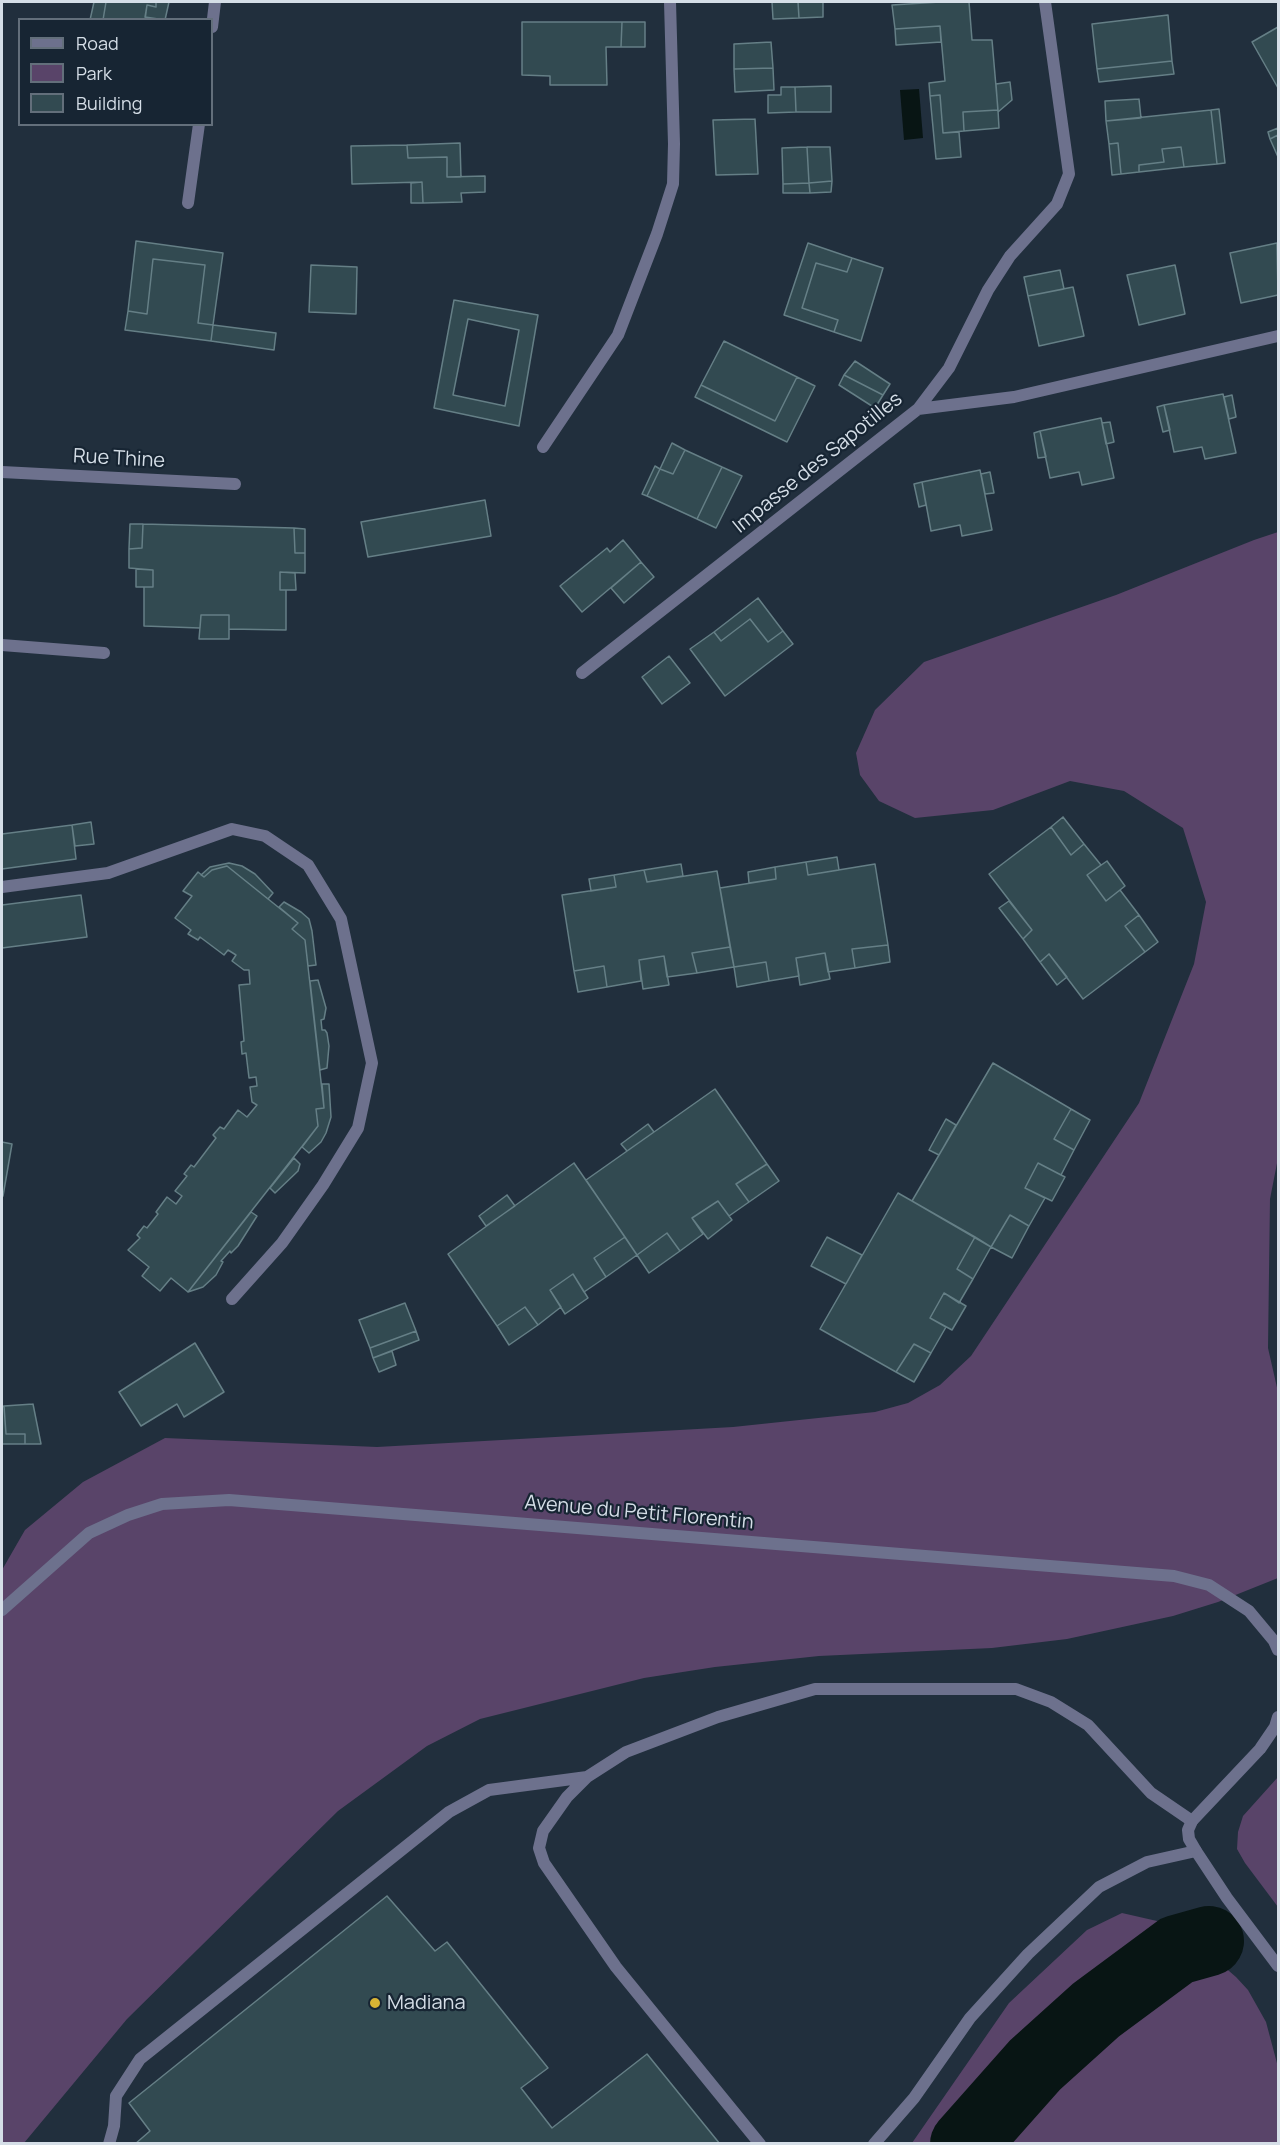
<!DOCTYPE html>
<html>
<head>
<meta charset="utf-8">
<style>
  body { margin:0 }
  #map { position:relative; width:1280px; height:2145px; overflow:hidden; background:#212f3d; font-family:Manrope,sans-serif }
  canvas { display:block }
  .frame { position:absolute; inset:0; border:3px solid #d5dee7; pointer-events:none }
  .legend { position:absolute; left:18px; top:18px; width:195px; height:108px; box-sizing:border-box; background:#172533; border:2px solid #636f7b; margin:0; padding:8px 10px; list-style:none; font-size:18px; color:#d5dee7 }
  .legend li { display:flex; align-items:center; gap:12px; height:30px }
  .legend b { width:30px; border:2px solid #636f7b }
</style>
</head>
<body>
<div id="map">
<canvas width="1280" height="2145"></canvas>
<div class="frame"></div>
<ul class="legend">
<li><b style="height:8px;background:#6d718d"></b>Road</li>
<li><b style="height:16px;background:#594469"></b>Park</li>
<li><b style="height:16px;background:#324a51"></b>Building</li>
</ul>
</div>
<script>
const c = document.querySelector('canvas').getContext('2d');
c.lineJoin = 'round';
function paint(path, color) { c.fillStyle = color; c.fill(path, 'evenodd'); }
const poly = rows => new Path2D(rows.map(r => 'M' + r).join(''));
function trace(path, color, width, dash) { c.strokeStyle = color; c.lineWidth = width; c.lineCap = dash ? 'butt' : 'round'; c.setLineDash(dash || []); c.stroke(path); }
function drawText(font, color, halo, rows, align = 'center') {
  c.font = font + ' Manrope,sans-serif'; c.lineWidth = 4.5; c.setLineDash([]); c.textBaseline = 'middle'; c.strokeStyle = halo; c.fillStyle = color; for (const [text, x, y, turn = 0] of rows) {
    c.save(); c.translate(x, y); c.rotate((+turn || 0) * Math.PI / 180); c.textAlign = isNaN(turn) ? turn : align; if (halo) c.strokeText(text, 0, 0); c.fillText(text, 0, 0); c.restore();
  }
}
paint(poly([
  [1278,532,1278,1158,1270,1199,1268,1348,1278,1392,1278,1578,1218,1602,1173,1616,1067,1639,992,1648,819,1656,715,1667,644,1678,480,1719,427,1746,338,1811,127,2019,24,2143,2,2144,2,1570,25,1530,83,1482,165,1438,377,1447,733,1427,875,1412,908,1403,940,1385,971,1356,1139,1103,1194,964,1206,902,1183,828,1124,791,1070,781,993,810,915,818,879,801,860,775,856,753,875,710,924,662,1116,595,1254,540],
  [1278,1777,1278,1907,1245,1863,1237,1849,1238,1832,1243,1816],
  [1122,1913,1157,1921,1187,1935,1236,1977,1248,1990,1266,2022,1278,2067,1278,2143,912,2143,1009,2003,1087,1930]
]), '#594469');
paint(poly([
  [919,89,923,138,904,140,900,90]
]), '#081514');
trace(poly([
  [965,2144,1035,2065,1096,2010,1177,1950,1209,1941]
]), '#081514', 70);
const building = poly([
  [94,2,106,2,103,20,90,20,94,2],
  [106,2,156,2,156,7,147,5,145,20,103,20,106,2],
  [156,2,169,2,165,20,145,17,147,5,156,7,156,2],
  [772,2,798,2,799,18,773,19,772,2],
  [798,2,823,2,823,17,799,18,798,2],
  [940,2,969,2,972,40,992,40,998,110,963,112,964,131,943,133,940,95,930,96,929,83,945,81,940,26,895,29,892,5,940,2],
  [1168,15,1172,61,1097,69,1092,24,1168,15],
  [522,22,622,22,621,47,606,47,607,85,550,85,550,76,522,75,522,22],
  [622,22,645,22,645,47,621,47,622,22],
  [940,26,941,42,896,45,895,29,940,26],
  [1278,27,1278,88,1252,42,1278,27],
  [771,42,773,68,734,69,734,44,771,42],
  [1172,61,1174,74,1099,82,1097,69,1172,61],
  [773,68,774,90,735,92,734,69,773,68],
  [1010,82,1012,100,998,112,996,84,1010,82],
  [831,86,831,112,796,112,795,87,831,86],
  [781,87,795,87,796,112,768,113,768,95,781,95,781,87],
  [940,95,943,133,959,132,961,157,936,159,930,96,940,95],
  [1139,99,1141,118,1106,121,1105,101,1139,99],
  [1219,109,1225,163,1217,164,1211,110,1219,109],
  [998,110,999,128,964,131,963,112,998,110],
  [1211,110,1217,164,1184,167,1181,147,1162,149,1164,162,1139,165,1139,172,1121,174,1118,143,1109,144,1106,121,1211,110],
  [755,119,758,174,716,175,713,120,755,119],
  [1278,128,1278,135,1270,139,1268,132,1278,128],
  [1278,135,1278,157,1270,139,1278,135],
  [460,143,461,177,447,177,447,157,408,158,407,145,460,143],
  [1118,143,1121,174,1112,175,1109,144,1118,143],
  [407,145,408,158,447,157,447,177,485,176,485,192,461,193,462,202,423,203,422,182,352,184,351,146,407,145],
  [807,147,830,147,832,181,809,183,807,147],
  [807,147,809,183,783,184,782,148,807,147],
  [1181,147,1184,167,1139,172,1139,165,1164,162,1162,149,1181,147],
  [832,181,831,192,810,193,809,183,832,181],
  [422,182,423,203,411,203,411,183,422,182],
  [809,183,810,193,783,193,783,184,809,183],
  [136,241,223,253,213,325,198,323,205,265,153,259,147,314,128,311,136,241],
  [808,243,852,258,847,272,816,263,802,308,838,320,834,332,784,315,808,243],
  [1277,243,1278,295,1241,303,1230,253,1277,243],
  [852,258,883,268,861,341,834,332,838,320,802,308,816,263,847,272,852,258],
  [153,259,205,265,198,323,213,325,211,341,125,330,128,311,147,314,153,259],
  [311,265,357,267,356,314,309,312,311,265],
  [1175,265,1185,314,1139,325,1127,275,1175,265],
  [1060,270,1064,289,1028,296,1024,277,1060,270],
  [1073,287,1084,336,1039,346,1028,296,1073,287],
  [454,300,538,315,519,426,434,408,454,300],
  [468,319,519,330,505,406,453,395,468,319],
  [213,325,276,333,274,350,211,341,213,325],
  [724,341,797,377,775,421,701,385,724,341],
  [855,361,890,384,883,395,844,375,855,361],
  [844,375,883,395,875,408,839,385,844,375],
  [797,377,815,386,787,442,695,397,701,385,775,421,797,377],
  [1223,394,1236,453,1205,459,1202,447,1174,452,1164,405,1223,394],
  [1232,395,1236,417,1229,419,1224,397,1232,395],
  [1164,405,1170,430,1163,432,1157,407,1164,405],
  [1101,418,1114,478,1082,485,1079,472,1050,478,1040,431,1101,418],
  [1110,422,1114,442,1106,444,1102,423,1110,422],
  [1040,431,1046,457,1038,458,1034,433,1040,431],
  [672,443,685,450,673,474,660,469,672,443],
  [685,450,722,467,697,519,647,496,660,469,673,474,685,450],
  [655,466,660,469,647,496,642,494,655,466],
  [722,467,742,476,716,528,697,519,722,467],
  [980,470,992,530,962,536,960,525,931,531,922,482,980,470],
  [990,472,994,493,985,494,981,474,990,472],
  [922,482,926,505,919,507,914,484,922,482],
  [485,500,491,536,368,557,361,522,485,500],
  [130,524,143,524,142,548,129,549,130,524],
  [143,524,294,528,295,553,305,553,305,573,280,572,280,590,286,590,286,630,229,629,229,615,201,615,200,628,144,626,144,587,153,587,153,570,129,568,129,549,142,548,143,524],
  [294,528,305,529,305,553,295,553,294,528],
  [623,540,641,562,582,612,560,586,607,548,610,552,623,540],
  [641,562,654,577,624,603,611,588,641,562],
  [136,569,153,570,153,587,136,587,136,569],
  [280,572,295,573,296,590,280,590,280,572],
  [758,598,783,631,768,642,750,619,721,641,714,632,758,598],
  [201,615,229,615,229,639,199,639,201,615],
  [750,619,768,642,783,631,793,644,725,696,690,649,714,632,721,641,750,619],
  [669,656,690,683,662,704,642,677,669,656],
  [1063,817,1084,844,1071,855,1051,827,1063,817],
  [91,822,94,844,75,846,72,825,91,822],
  [72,825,76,859,2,869,2,834,72,825],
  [1051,827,1071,855,1084,844,1101,865,1087,875,1106,901,1120,890,1139,915,1125,926,1145,952,1083,999,1049,954,1040,962,1023,939,1032,930,989,874,1051,827],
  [837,857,839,870,808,875,806,862,837,857],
  [1107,861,1125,886,1106,901,1087,875,1107,861],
  [806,862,808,875,875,864,888,945,852,949,855,968,828,972,825,953,796,958,799,976,769,981,766,962,734,967,720,888,776,879,775,867,806,862],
  [229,863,242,866,255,874,273,893,268,899,227,866,212,870,204,877,201,875,210,867,229,863],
  [681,864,683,876,647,882,644,870,681,864],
  [227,866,298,923,292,929,305,940,324,1108,316,1109,318,1126,188,1292,171,1278,160,1291,142,1276,149,1267,128,1250,140,1238,137,1235,144,1226,147,1228,158,1214,156,1212,167,1197,176,1204,182,1196,175,1191,187,1176,184,1174,191,1165,194,1167,216,1138,213,1135,220,1127,224,1129,238,1110,247,1117,257,1105,252,1102,250,1087,257,1086,256,1077,249,1078,246,1053,242,1054,241,1042,244,1041,239,985,250,984,249,970,244,970,232,961,236,955,228,950,224,955,200,937,198,940,188,934,191,930,175,918,192,896,183,891,198,872,204,877,212,870,227,866],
  [775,867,776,879,749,883,748,872,775,867],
  [644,870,647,882,717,871,730,947,692,953,697,973,667,977,664,956,639,960,641,981,607,987,604,966,574,971,562,895,616,887,614,875,644,870],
  [614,875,616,887,591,891,589,879,614,875],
  [81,895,87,937,2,948,2,905,81,895],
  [1009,901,1032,930,1023,939,999,908,1009,901],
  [284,902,301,912,309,919,312,931,316,965,308,966,305,940,292,929,298,923,279,907,284,902],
  [1139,915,1158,942,1145,952,1125,926,1139,915],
  [888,945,890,962,855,968,852,949,888,945],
  [730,947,734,967,697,973,692,953,730,947],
  [825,953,830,979,800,985,796,958,825,953],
  [1049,954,1067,977,1057,985,1040,962,1049,954],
  [664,956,669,985,643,989,639,960,664,956],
  [766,962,769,981,737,987,734,967,766,962],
  [604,966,607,987,578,992,574,971,604,966],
  [318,980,326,1008,324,1019,321,1020,322,1030,325,1030,327,1033,329,1046,327,1068,320,1070,310,981,318,980],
  [993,1063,1071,1109,1054,1139,1074,1150,1061,1175,1038,1163,1025,1188,1045,1198,1029,1226,1010,1215,991,1247,912,1201,993,1063],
  [322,1084,329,1084,331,1117,326,1133,321,1142,309,1153,302,1147,318,1126,316,1109,324,1108,322,1084],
  [715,1089,767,1164,736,1184,749,1202,729,1216,718,1201,692,1218,703,1234,680,1251,667,1233,637,1255,586,1180,715,1089],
  [1071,1109,1090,1120,1074,1150,1054,1139,1071,1109],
  [946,1119,956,1125,939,1155,929,1150,946,1119],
  [648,1124,654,1132,627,1151,621,1144,648,1124],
  [2,1142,12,1144,3,1196,2,1195,2,1142],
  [294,1158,300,1164,298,1171,275,1193,270,1188,294,1158],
  [574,1163,625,1237,594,1258,606,1277,584,1292,573,1274,550,1290,561,1307,538,1325,525,1307,497,1326,448,1254,574,1163],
  [1038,1163,1065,1177,1052,1201,1025,1188,1038,1163],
  [767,1164,779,1181,749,1202,736,1184,767,1164],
  [898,1193,975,1237,957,1269,973,1279,959,1303,944,1293,930,1318,946,1327,931,1353,914,1344,896,1372,820,1329,898,1193],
  [507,1195,515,1206,486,1226,479,1216,507,1195],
  [718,1201,732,1220,708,1239,692,1218,718,1201],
  [251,1212,257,1216,238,1246,231,1253,230,1251,221,1261,223,1262,216,1275,203,1287,188,1292,251,1212],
  [1010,1215,1029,1226,1012,1258,991,1247,1010,1215],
  [667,1233,680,1251,649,1273,637,1255,667,1233],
  [625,1237,637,1255,606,1277,594,1258,625,1237],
  [827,1237,862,1255,846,1284,811,1266,827,1237],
  [975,1237,991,1247,973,1279,957,1269,975,1237],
  [573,1274,588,1298,565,1314,550,1290,573,1274],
  [944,1293,966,1306,952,1330,930,1318,944,1293],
  [405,1303,416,1331,370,1348,359,1320,405,1303],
  [525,1307,538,1325,509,1345,497,1326,525,1307],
  [416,1331,419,1340,373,1358,370,1348,416,1331],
  [195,1343,224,1392,184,1417,177,1404,141,1426,119,1392,195,1343],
  [914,1344,931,1353,914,1382,896,1372,914,1344],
  [392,1351,396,1365,379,1372,373,1358,392,1351],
  [33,1404,41,1444,25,1444,25,1434,6,1434,4,1406,33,1404],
  [4,1406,6,1434,25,1434,25,1444,2,1444,2,1407,4,1406],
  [387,1896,435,1951,447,1942,548,2068,521,2088,552,2128,647,2054,720,2144,135,2144,150,2131,129,2103,387,1896]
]);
paint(building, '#324a51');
trace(building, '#657f86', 1.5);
trace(poly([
  [109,2144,114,2126,116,2096,140,2059,449,1812,489,1790,587,1777],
  [760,2144,616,1967,544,1863,539,1848,543,1831,567,1797,587,1777,626,1752,718,1717,815,1689,1016,1689,1051,1702,1088,1725,1151,1793,1192,1821],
  [874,2144,914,2098,970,2018,1028,1954,1099,1887,1147,1862,1196,1851]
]), '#6d718d', 12);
trace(poly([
  [212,27,215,2],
  [188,203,199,124],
  [918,409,1014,397,1278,336],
  [543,447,618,335,657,234,673,184,674,144,670,2],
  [2,472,235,484],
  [2,645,104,653],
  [582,673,918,409,949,368,988,290,1010,256,1057,204,1069,174,1045,2],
  [2,887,108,873,232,829,265,836,308,865,341,919,372,1063,358,1128,323,1185,282,1243,232,1299],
  [2,1610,89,1533,128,1515,162,1504,229,1500,1174,1576,1209,1585,1249,1611,1274,1641,1278,1650],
  [1278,1717,1275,1727,1260,1749,1192,1821,1188,1830,1189,1839,1196,1851,1227,1898,1278,1966]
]), '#6d718d', 12);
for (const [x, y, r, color] of [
  [375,2003,6,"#d8b434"]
]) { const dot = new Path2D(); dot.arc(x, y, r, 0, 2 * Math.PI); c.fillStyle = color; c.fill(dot); trace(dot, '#172533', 2); }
drawText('20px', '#d5dee7', '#172533', [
  ["Rue Thine",119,459,3],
  ["Impasse des Sapotilles",818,463,-39],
  ["Avenue du Petit Florentin",639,1513,5]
]);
drawText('20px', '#d5dee7', '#172533', [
  ["Madiana",387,2003]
], 'left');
</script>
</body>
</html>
